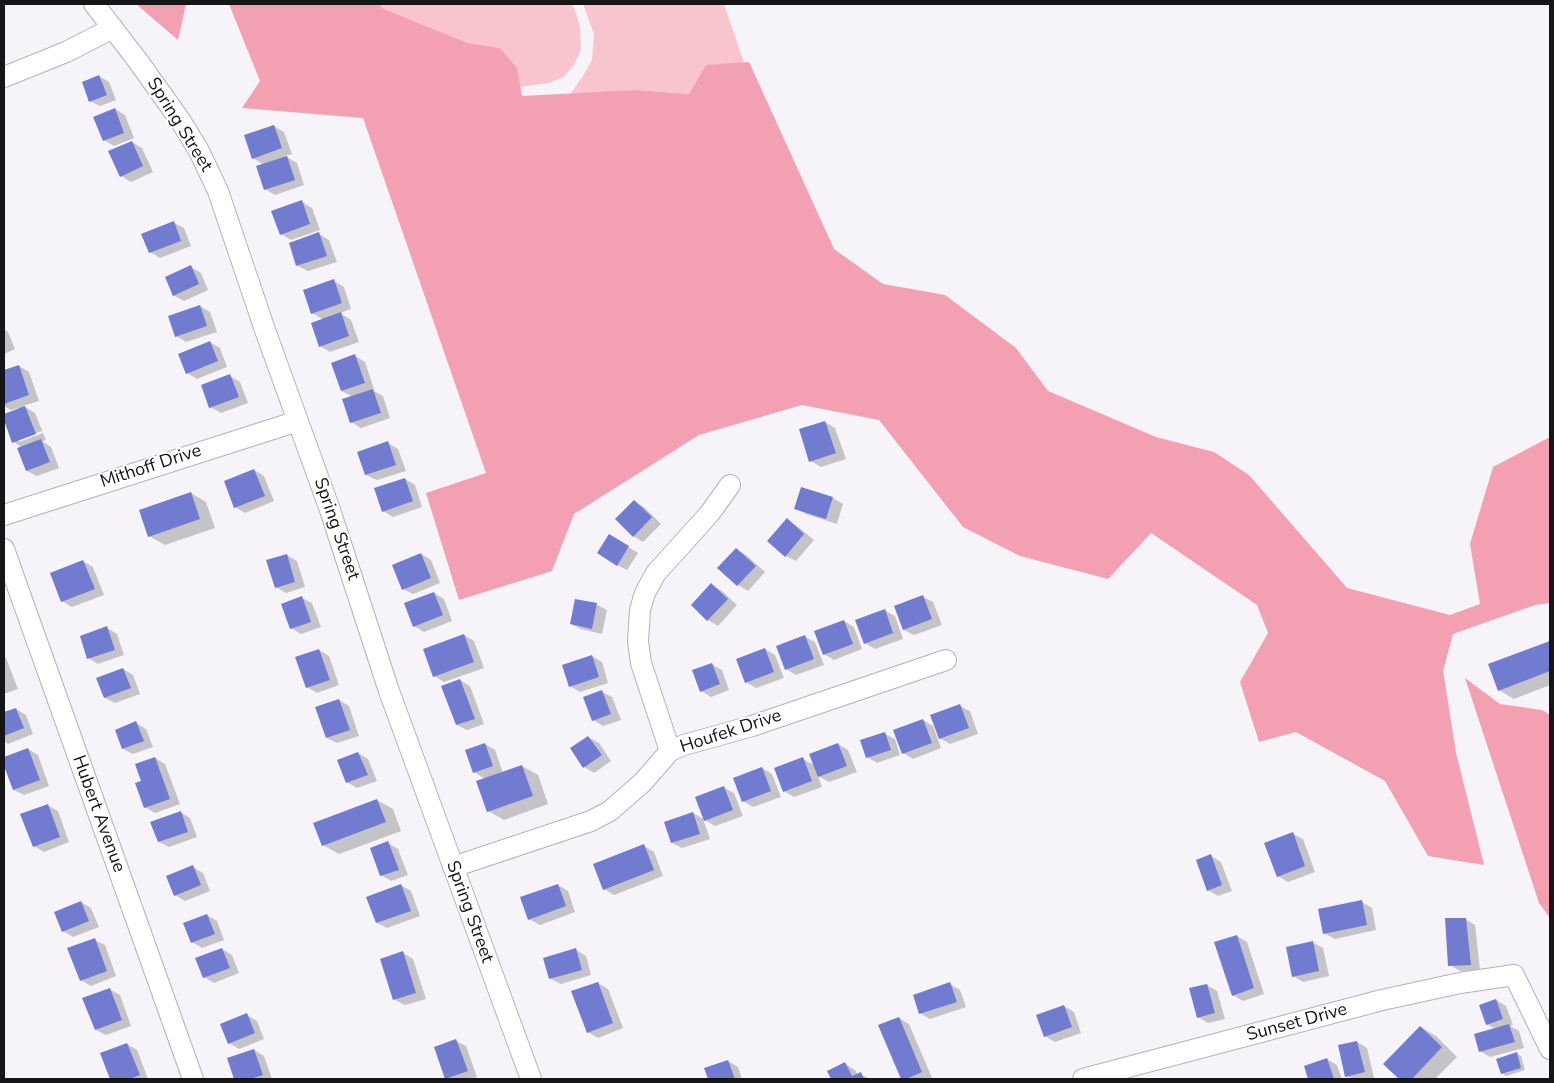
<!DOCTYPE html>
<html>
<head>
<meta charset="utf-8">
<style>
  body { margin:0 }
  #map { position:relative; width:1554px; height:1083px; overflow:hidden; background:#f6f4f9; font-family:"Nunito Sans",sans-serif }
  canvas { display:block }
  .frame { position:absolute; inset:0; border:5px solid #151416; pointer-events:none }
</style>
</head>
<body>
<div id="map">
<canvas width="1554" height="1083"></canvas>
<div class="frame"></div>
</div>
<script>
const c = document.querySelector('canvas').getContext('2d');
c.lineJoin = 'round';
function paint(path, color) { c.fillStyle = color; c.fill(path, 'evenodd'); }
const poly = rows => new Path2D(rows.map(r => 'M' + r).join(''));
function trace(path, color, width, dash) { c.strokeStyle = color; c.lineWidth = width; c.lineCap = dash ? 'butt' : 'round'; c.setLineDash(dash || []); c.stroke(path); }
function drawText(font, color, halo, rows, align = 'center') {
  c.font = font + ' "Nunito Sans",sans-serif'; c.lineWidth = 4; c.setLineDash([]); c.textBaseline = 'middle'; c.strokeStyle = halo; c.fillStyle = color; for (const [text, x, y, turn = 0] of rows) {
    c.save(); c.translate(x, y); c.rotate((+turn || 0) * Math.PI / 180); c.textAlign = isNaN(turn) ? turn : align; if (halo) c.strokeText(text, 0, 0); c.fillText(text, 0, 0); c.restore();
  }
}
paint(poly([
  [378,4,572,4,575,10,580,27,581,50,574,65,564,77,549,83,520,87,517,68,500,48,468,43,384,9],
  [583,4,724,4,752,86,689,94,637,90,569,96,583,76,592,60,594,34]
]), '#f8c5cf');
paint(poly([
  [136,4,186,4,178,40],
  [229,4,378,4,384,9,468,43,500,48,517,68,522,96,637,90,689,94,706,65,749,62,834,249,883,284,945,295,1016,348,1048,391,1156,437,1214,452,1249,475,1347,588,1450,615,1480,604,1470,544,1493,467,1550,437,1550,603,1535,605,1453,634,1443,671,1456,753,1484,865,1428,856,1385,781,1296,732,1259,742,1240,682,1268,633,1257,605,1151,533,1108,579,1020,556,963,527,879,420,802,405,699,435,574,514,552,571,459,600,426,493,486,473,363,118,242,108,260,81],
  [1465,678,1500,704,1542,710,1550,715,1550,918,1539,903]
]), '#f4a0b3');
paint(poly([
  [99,76,109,82,116,100,100,106,90,101],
  [115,109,125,115,134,138,114,146,104,140],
  [274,126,284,132,292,154,285,156,297,163,304,185,275,195,265,189,264,165,253,158,245,136],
  [132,142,142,148,153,172,131,182,121,176],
  [302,202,312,208,320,230,291,240,281,234],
  [174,223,184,228,191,246,160,258,150,252],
  [319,234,329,240,337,262,308,271,298,266,290,244],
  [191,267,201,273,208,290,184,301,173,295],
  [334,281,344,287,351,309,340,313,351,320,359,342,330,352,320,346,324,320,312,313],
  [200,306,210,312,217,332,186,342,176,336],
  [4,329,8,332,15,349,4,354],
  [210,342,220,348,227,367,197,379,187,373],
  [355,356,365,362,374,389,372,390,383,396,390,418,361,428,351,422,353,397,342,391],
  [19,366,29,372,39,401,23,406,35,413,46,440,42,441,51,447,59,468,37,476,27,471,23,448,14,442,4,417,19,410,18,408,11,410,4,406,4,371],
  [42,431,43,433,19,442,19,439],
  [230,376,240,382,248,403,221,413,210,407],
  [825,422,835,428,846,459,821,467,811,461],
  [388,443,398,449,406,471,377,480,366,475,359,453],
  [254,470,264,476,274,501,245,513,235,507],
  [405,479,415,485,422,507,393,517,383,511],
  [802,488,833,498,843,504,837,524,806,514,796,508],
  [191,493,206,502,215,528,165,545,149,536],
  [634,501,644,507,661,524,643,542,633,536],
  [787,520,797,526,814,540,796,561,786,556],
  [619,541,638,553,627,570,617,565],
  [736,549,746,555,765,572,748,591,738,585],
  [421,554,431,560,440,583,413,594,403,589],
  [287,555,297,561,305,587,286,593,276,587],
  [83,561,93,567,104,595,72,607,62,601],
  [712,585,722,591,737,605,718,626,708,620],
  [434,593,444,599,452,621,424,632,414,626],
  [923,597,933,602,942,625,914,635,904,630],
  [302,598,312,603,321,627,301,634,291,628],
  [597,605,607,610,602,634,581,629,571,624],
  [884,610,895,616,903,639,875,649,865,643],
  [844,621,854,627,862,649,834,660,824,654],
  [107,628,117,634,124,655,98,664,88,658],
  [464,635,474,641,484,668,444,682,434,676],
  [805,637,815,642,824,665,796,675,786,669],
  [1550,642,1550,685,1514,699,1499,690,1489,665],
  [765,649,775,655,784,678,756,688,746,682],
  [319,650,329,656,339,685,317,693,307,687],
  [4,656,6,658,18,689,4,694],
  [592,656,602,662,608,683,580,692,570,686],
  [711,664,722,670,729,690,711,697,701,691],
  [123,669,133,675,140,694,115,703,105,698],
  [460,680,470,686,484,724,467,730,457,725],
  [602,692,612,697,621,720,603,726,593,720],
  [339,700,349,706,359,736,337,743,327,738],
  [960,706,970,711,978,734,950,744,940,738],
  [16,709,26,715,33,734,8,744,4,741,4,714],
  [923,720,933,726,941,748,913,759,903,753],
  [136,723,146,729,153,747,133,754,123,749,116,730],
  [885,734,895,739,900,755,877,763,867,757],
  [588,737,599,743,611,761,594,773,584,767],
  [485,744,495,750,503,773,522,766,538,775,548,804,504,820,488,811,485,779,474,772],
  [838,744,848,750,857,772,829,782,818,776,822,787,794,797,784,791,803,759,814,765],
  [28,749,38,755,49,786,24,795,14,790,4,763,4,758],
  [358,753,368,759,377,781,357,788,347,782],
  [155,758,165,764,180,804,155,813,145,807,143,782],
  [762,768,772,774,781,797,753,807,743,801],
  [724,788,734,793,743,816,715,826,703,819,710,839,682,848,672,843,665,823,693,813,705,820],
  [377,800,393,809,401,831,339,854,323,845],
  [47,805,58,811,69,842,44,852,34,846],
  [180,812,190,818,197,837,169,847,159,842],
  [1293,834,1303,839,1315,872,1288,882,1278,876],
  [388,843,398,849,408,875,391,881,381,875],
  [644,846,654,852,663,876,614,895,604,889],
  [1211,856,1221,862,1232,891,1218,896,1208,890],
  [193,867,203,873,210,891,185,901,175,895],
  [401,885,411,891,420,916,387,928,377,923],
  [558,885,568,891,575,912,540,925,529,919],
  [81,902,91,908,99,927,73,937,63,931],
  [1362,902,1372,908,1376,930,1335,939,1324,933],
  [207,915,217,921,224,940,202,948,192,942],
  [1465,919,1475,925,1480,970,1460,971,1450,965],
  [1237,936,1247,942,1264,994,1243,1001,1233,995],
  [94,940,105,945,116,976,91,986,81,980],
  [1312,942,1323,948,1329,976,1303,982,1293,976],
  [222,949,232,955,239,973,214,983,204,977],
  [576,950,586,956,591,975,561,984,551,979],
  [403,953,413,959,426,999,405,1005,395,1000],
  [598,983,608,989,623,1028,598,1038,588,1032],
  [950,984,960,990,966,1007,930,1019,920,1013],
  [1207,985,1217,991,1225,1019,1208,1023,1198,1017],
  [109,989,120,995,131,1026,106,1035,96,1030],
  [1496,1000,1506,1006,1513,1025,1510,1026,1519,1031,1524,1048,1490,1057,1480,1051,1495,1029,1487,1024],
  [1064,1006,1074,1012,1081,1033,1055,1042,1045,1036],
  [247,1015,257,1021,264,1039,239,1049,229,1043],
  [899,1018,909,1024,932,1078,902,1079,879,1026],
  [1421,1027,1436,1036,1457,1057,1435,1079,1401,1079,1385,1064],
  [456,1041,466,1046,477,1077,470,1079,446,1078],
  [1357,1042,1367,1048,1374,1078,1353,1079,1347,1076],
  [127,1044,137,1050,148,1079,111,1079,102,1054],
  [254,1050,264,1056,272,1079,235,1079,228,1059],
  [1517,1054,1521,1056,1525,1070,1506,1076,1502,1073],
  [1327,1059,1337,1065,1342,1079,1310,1079,1306,1066],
  [728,1061,738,1067,742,1079,709,1079,705,1069],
  [845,1064,855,1070,858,1075,860,1074,870,1079,832,1079,829,1072]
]), '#0003');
paint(poly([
  [99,75,107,95,89,102,82,82],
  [115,108,124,133,103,141,93,117],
  [274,125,282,148,252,159,244,135],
  [132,141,143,166,120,177,108,151],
  [287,156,295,180,264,190,256,166],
  [302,200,310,224,280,235,271,211],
  [174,221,181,241,149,253,141,234],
  [319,232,327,256,296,266,289,243],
  [191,265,199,284,173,296,165,277],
  [334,279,342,303,311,314,303,290],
  [200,305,207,326,175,337,168,316],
  [341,312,349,336,319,347,311,323],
  [210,341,218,361,186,374,178,354],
  [355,354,365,383,341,391,331,363],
  [19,365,29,395,4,404,4,370],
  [230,374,239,397,209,408,201,385],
  [373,389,381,413,350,423,342,399],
  [25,406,36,434,12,443,4,420,4,414],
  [825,421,836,453,809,462,799,429],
  [41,439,50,462,26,471,17,448],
  [388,441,396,465,365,475,357,452],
  [254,469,265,496,234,508,224,481],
  [405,478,413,501,382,512,374,488],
  [801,487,833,497,826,519,794,509],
  [191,492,200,519,148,537,139,510],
  [634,500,652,517,633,537,615,519],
  [787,518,804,534,785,557,767,541],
  [609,534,629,546,617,566,597,553],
  [736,548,756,566,737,586,717,568],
  [421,553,431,578,402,590,392,565],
  [287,554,295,582,275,588,266,560],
  [83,560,95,589,61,602,50,573],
  [711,583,728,599,707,621,691,605],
  [434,592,443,615,413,627,404,603],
  [923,595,932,619,903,630,894,606],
  [302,596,311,622,290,629,281,604],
  [575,599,597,603,592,629,570,624],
  [885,609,893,633,864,644,855,620],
  [844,620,853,644,823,655,814,631],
  [107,626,115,650,87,659,80,636],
  [464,634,474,662,433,677,423,649],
  [805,635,814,659,785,670,776,646],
  [1550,641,1550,671,1498,691,1488,664],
  [765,648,774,672,745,683,736,659],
  [319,649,330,680,306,688,295,657],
  [592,655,599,677,569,687,562,665],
  [712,663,720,684,700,692,692,670],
  [123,668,131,688,104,698,96,678],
  [460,679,475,719,456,725,441,686],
  [602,690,611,714,592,721,583,697],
  [339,699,350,730,326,738,315,707],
  [960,704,969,728,939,739,930,715],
  [16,708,24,728,4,736,4,712],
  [923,719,932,743,902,754,893,730],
  [136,721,144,741,122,749,115,730],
  [885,732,891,750,866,758,860,740],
  [588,736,602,755,583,768,570,748],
  [485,743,493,766,473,773,465,750],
  [838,743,847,766,818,777,809,754],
  [28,748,40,780,13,790,4,766,4,757],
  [358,752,368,775,346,783,337,760],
  [155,757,170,799,144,808,135,783,141,781,135,764],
  [803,757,812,781,783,792,774,768],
  [522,765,533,796,487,812,476,781],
  [762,767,771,791,742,802,733,778],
  [724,786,733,810,704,821,695,797],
  [377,799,386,822,322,846,313,823],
  [48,804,60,837,33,847,20,814],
  [181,811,188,832,158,842,150,822],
  [693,812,700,834,671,843,664,822],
  [1293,832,1305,866,1277,877,1264,843],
  [388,841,399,870,380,876,370,848],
  [644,844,654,870,603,890,593,864],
  [1211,854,1222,885,1207,891,1196,860],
  [193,865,201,885,174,896,166,876],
  [401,884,411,911,376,923,366,897],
  [558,884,566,906,528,920,520,897],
  [1362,900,1367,925,1323,934,1318,909],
  [81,901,89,921,62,932,54,912],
  [207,914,215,934,191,943,183,923],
  [1445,918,1466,918,1471,965,1448,966],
  [1237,935,1254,988,1232,996,1214,942],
  [95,938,107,971,80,981,67,948],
  [1313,941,1319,971,1292,977,1286,947],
  [222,948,230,968,203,978,195,958],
  [576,948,582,970,549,979,543,958],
  [403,951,416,993,393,1000,380,959],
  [598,982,613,1023,587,1033,571,991],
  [950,982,957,1002,919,1014,913,995],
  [1207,984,1215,1013,1197,1018,1189,988],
  [110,988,122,1020,95,1030,82,998],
  [1496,999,1503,1019,1486,1025,1479,1005],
  [1064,1005,1072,1027,1044,1037,1036,1015],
  [247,1013,255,1033,228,1044,220,1024],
  [899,1017,922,1072,906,1079,901,1079,878,1025],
  [1509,1024,1515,1042,1479,1052,1474,1034],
  [1420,1026,1442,1047,1412,1079,1399,1079,1383,1064],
  [456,1039,468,1071,445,1079,434,1047],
  [1357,1041,1365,1072,1345,1077,1338,1045],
  [127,1043,140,1075,129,1079,110,1079,100,1053],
  [254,1049,263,1075,250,1079,234,1079,227,1058],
  [1517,1052,1521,1068,1501,1074,1496,1059],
  [1327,1058,1334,1079,1308,1079,1304,1066],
  [728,1060,735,1079,708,1079,704,1068],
  [845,1062,852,1076,861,1072,864,1079,831,1079,827,1071]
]), '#717bcf');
const minor = poly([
  [94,4,138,61,180,120,199,151,218,191,265,330,330,510,389,691,531,1079],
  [4,77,66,52,113,28],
  [4,515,298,421],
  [4,549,193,1079],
  [670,751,641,663,638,641,640,610,645,593,656,573,710,513,730,485],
  [453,867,591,821,610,811,643,782,670,751,684,745,752,726,946,660],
  [1083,1079,1382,1000,1460,983,1514,975,1550,1049]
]);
trace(minor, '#b4b2b6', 22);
trace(minor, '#fff', 20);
drawText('18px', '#151416', '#fff', [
  ["Spring Street",179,125,58],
  ["Mithoff Drive",151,467,-18],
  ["Spring Street",336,529,71],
  ["Houfek Drive",731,732,-18],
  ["Hubert Avenue",98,814,70],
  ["Spring Street",469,912,70],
  ["Sunset Drive",1297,1023,-15]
]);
</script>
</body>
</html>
